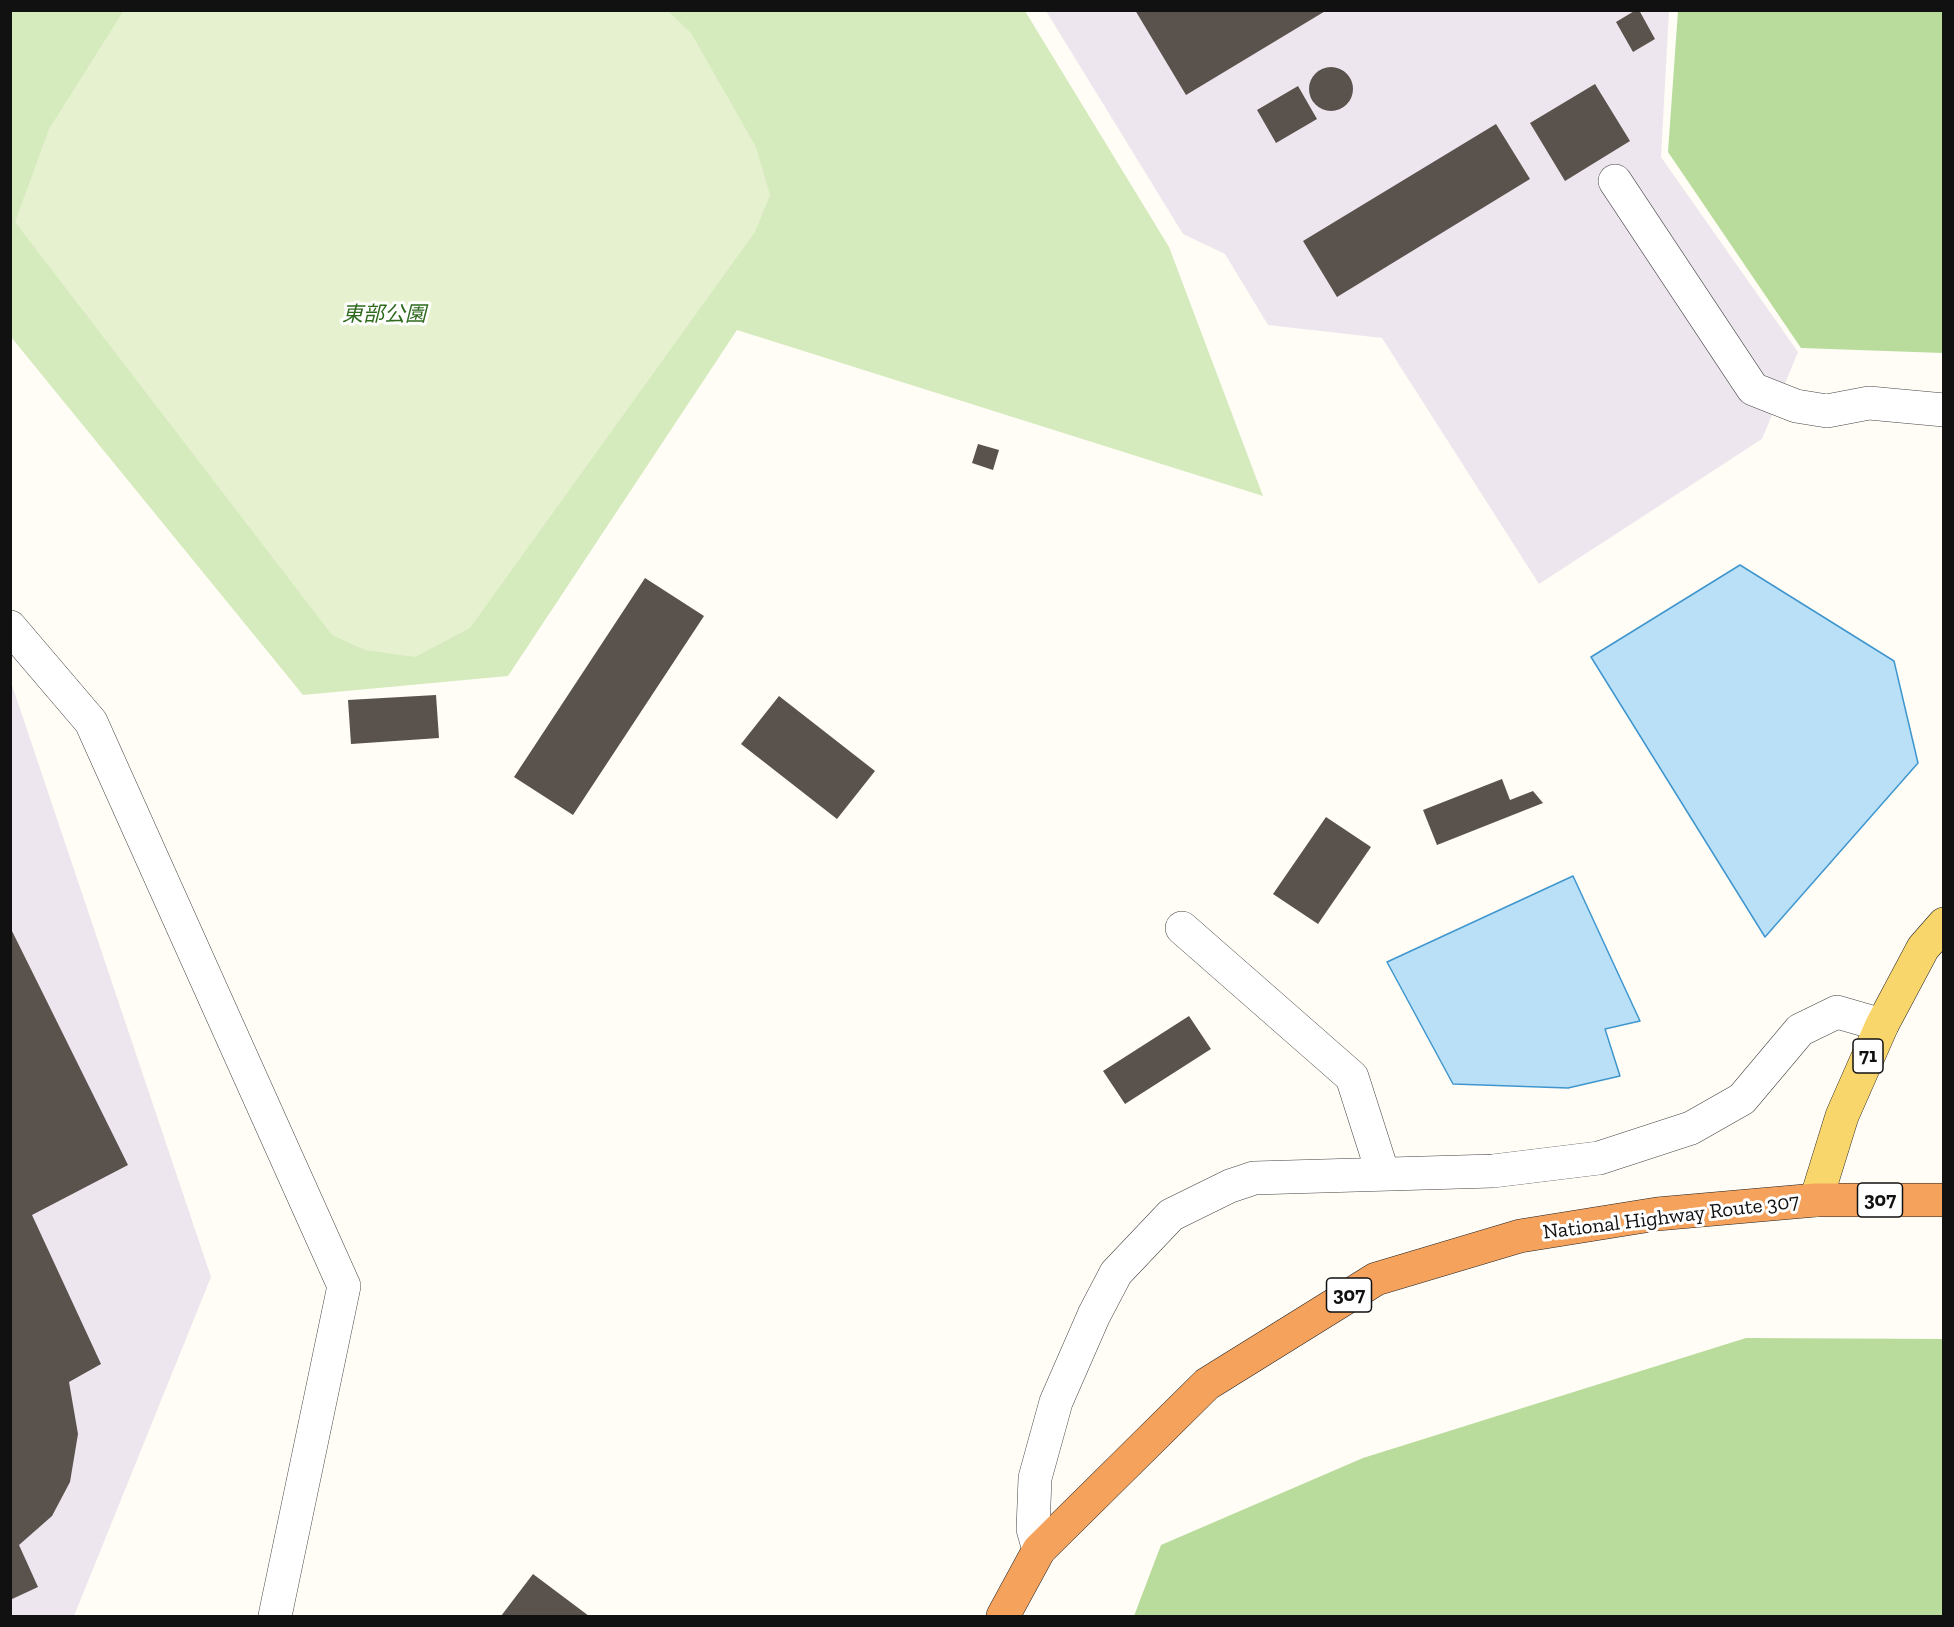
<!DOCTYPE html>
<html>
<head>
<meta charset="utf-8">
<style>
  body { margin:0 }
  #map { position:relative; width:1954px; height:1627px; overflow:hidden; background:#fffdf5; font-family:"Zilla Slab",serif }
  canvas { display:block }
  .frame { position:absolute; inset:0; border:12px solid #111; pointer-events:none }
</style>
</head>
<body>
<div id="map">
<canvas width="1954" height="1627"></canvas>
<div class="frame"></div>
</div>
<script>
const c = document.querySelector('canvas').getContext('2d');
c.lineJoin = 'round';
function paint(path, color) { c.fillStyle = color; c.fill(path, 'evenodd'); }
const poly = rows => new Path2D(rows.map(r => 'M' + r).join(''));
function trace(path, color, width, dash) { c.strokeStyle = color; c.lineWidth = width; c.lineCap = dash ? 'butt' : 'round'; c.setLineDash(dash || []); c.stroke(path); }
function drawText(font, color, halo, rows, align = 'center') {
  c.font = font + ' "Zilla Slab","Noto Sans JP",serif'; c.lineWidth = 6; c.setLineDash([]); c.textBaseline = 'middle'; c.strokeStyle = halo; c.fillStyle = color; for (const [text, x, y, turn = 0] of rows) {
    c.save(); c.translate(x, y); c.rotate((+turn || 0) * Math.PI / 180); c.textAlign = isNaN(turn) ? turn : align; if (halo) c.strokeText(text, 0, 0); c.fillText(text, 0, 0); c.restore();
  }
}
paint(poly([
  [1046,11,1669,11,1661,157,1798,352,1762,439,1539,584,1382,338,1268,325,1225,254,1183,234],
  [10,679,211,1277,74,1616,11,1616]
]), '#eee6ef');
paint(poly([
  [10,11,1025,11,1169,247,1263,496,737,330,508,676,303,695,11,337]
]), '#d5ebbd');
paint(poly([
  [1678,11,1943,11,1943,353,1801,348,1668,152],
  [1746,1338,1943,1339,1943,1616,1134,1616,1161,1545,1363,1458]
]), '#b9dc9c');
paint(poly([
  [124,10,668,11,691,33,756,147,770,195,755,232,470,628,415,657,365,650,332,635,15,222,49,129]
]), '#e6f2cf');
const water = poly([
  [1740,565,1894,661,1918,763,1765,937,1591,657,1740,565],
  [1573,876,1640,1021,1605,1029,1620,1076,1568,1088,1453,1084,1387,962,1573,876]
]);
paint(water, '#b9e0f7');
trace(water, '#3f96cf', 1.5);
paint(poly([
  [1135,10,1327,10,1186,95],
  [1636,10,1639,10,1655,39,1633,52,1616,22],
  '1309 89a22 22 0 1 1 44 0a22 22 0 1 1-44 0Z',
  [1595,84,1630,141,1565,181,1530,123],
  [1298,86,1317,119,1276,143,1257,110],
  [1496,124,1530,179,1337,297,1303,241],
  [978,444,999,450,993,470,972,463],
  [645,578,704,616,573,815,514,777],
  [436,695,439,738,351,744,348,700],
  [779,696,875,771,837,819,741,744],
  [1502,779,1510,800,1533,791,1543,803,1437,845,1423,810],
  [1326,817,1371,847,1318,924,1273,894],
  [10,927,128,1165,32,1215,101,1364,69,1382,78,1434,70,1482,52,1516,19,1545,38,1587,10,1600],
  [1189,1016,1211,1049,1125,1104,1103,1071],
  [533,1574,589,1616,501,1616]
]), '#5a524d');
const minor = poly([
  [1615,181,1753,389,1796,406,1827,411,1869,403,1944,410],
  [10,627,91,722,344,1286,275,1616],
  [1182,928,1352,1077,1383,1174],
  [1039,1550,1033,1529,1035,1478,1056,1402,1094,1315,1116,1273,1171,1215,1230,1186,1254,1178,1493,1171,1599,1158,1691,1128,1742,1099,1800,1030,1837,1012,1882,1025]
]);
const major = poly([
  [1816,1200,1842,1116,1882,1025,1923,948,1944,924]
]);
const highway = poly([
  [1003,1616,1039,1550,1207,1384,1376,1279,1520,1236,1657,1214,1816,1200,1944,1200]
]);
trace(minor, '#444', 34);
trace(major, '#222', 34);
trace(highway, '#222', 34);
trace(minor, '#fff', 33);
trace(major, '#f9d66b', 33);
trace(highway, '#f5a25d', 33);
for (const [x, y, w] of [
  [1868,1056,30],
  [1880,1200,45],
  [1349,1295,45]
]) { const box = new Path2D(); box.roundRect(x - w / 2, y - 17, w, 34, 4.5); c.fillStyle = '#fff'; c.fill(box); trace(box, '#111', 1.5); }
drawText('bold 20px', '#111', null, [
  ["71",1868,1056],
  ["307",1880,1200],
  ["307",1349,1295]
]);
drawText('italic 21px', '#2f6b1f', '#fff', [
  ["東部公園",384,315]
]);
drawText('21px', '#111', '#fff', [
  ["National Highway Route 307",1671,1217,-7]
]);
</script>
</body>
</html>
